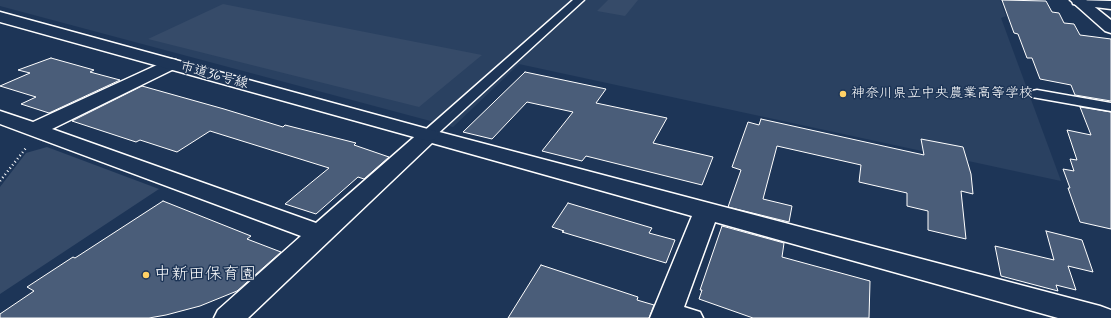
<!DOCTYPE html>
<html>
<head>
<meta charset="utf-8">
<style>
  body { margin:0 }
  canvas { display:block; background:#1d3557 }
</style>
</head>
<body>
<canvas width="1111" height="318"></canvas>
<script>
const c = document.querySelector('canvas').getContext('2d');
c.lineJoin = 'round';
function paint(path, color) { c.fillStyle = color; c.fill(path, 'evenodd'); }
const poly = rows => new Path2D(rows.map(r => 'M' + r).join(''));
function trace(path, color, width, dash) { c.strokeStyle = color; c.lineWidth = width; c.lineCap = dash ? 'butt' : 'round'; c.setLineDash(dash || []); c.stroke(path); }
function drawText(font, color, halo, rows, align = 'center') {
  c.font = font + ' Mynerve,"Klee One",sans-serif'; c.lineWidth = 3; c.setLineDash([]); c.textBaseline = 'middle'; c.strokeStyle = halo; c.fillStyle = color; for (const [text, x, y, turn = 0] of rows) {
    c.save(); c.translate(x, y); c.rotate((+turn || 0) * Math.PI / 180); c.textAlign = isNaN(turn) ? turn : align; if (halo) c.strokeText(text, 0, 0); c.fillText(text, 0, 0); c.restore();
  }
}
paint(poly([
  [0,0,1000,0,1006,16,1001,18,1061,181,519,64,453,127,0,6]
]), '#2a4161');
paint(poly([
  [608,0,638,0,625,16,597,11],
  [223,4,482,55,419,107,148,39],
  [47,147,159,189,0,294,0,187,26,153]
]), '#364b69');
const building = poly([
  [1002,0,1046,1,1052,12,1059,13,1064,23,1074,24,1080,35,1111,39,1111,101,1075,95,1071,85,1040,79,1032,58,1027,58,1018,34,1014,33,1002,0],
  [51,58,94,70,90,72,120,80,49,113,21,104,36,97,0,86,30,73,18,70,51,58],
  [525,72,606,89,596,103,667,118,653,143,713,157,702,185,586,156,582,161,542,151,573,112,527,102,492,139,463,132,525,72],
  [142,86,224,109,283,127,285,125,356,143,354,145,389,157,364,179,358,177,316,214,285,204,329,168,210,131,177,152,140,140,136,142,72,121,142,86],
  [1080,107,1111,112,1111,229,1080,222,1068,188,1070,188,1063,169,1074,171,1070,159,1077,160,1067,130,1091,135,1080,107],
  [761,119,924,155,921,139,963,147,971,174,973,194,961,191,966,239,928,230,928,211,907,206,907,193,859,182,861,165,777,146,763,199,792,206,789,222,728,207,741,170,732,167,748,122,759,125,761,119],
  [163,201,251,236,247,239,281,252,237,291,200,306,166,315,149,318,0,318,0,314,34,291,27,287,73,257,75,258,163,201],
  [568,203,652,228,649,233,675,240,666,263,562,232,564,231,552,227,568,203],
  [722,226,784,243,782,257,870,281,869,318,753,318,699,299,702,290,700,290,722,226],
  [1046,231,1082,240,1093,272,1068,266,1076,290,1056,285,1058,291,1001,276,995,246,1054,260,1046,231],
  [541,265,638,297,637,300,654,305,649,318,508,318,541,265]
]);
paint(building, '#4a5d79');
trace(building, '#fff', 1);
const lane = poly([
  [573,0,584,0,433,138,428,139,423,138,421,135,423,132,573,0],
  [1037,90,1111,103,1111,111,1032,97,1031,94,1032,91,1037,90],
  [668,302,700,312,703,318,668,318,661,316,658,310,661,304,668,302]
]);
const street = poly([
  [1072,0,1111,1,1111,9,1078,5,1073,4,1072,0],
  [170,59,176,60,179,64,176,68,52,129,316,223,421,131,428,129,1100,306,1111,310,1111,318,1058,318,715,222,680,318,650,318,692,216,432,143,248,318,214,318,218,310,301,236,0,124,0,111,33,122,170,59]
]);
const secondary = poly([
  [0,12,435,131,438,135,435,139,428,141,421,139,0,22,0,12]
]);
const primary = poly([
  [1070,0,1086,0,1111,20,1111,33,1105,31,1070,0]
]);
trace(lane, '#fff', 3);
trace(street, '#fff', 3);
trace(secondary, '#fff', 3);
trace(primary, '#fff', 3);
trace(poly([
  [0,181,26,148]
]), '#fff', 2.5, [1, 3]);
paint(lane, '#1d3557');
paint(street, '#1d3557');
paint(secondary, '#1d3557');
paint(primary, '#1d3557');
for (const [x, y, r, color] of [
  [843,94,4,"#ffd166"],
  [146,275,4,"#ffd166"]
]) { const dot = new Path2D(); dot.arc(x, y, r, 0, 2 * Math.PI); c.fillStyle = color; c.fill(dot); trace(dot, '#1d3557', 1.5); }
drawText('14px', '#fff', '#1d3557', [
  ["市道36号線",214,76,15]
]);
drawText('14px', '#fff', '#1d3557', [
  ["神奈川県立中央農業高等学校",851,94]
], 'left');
drawText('17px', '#fff', '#1d3557', [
  ["中新田保育園",154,275]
], 'left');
</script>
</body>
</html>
